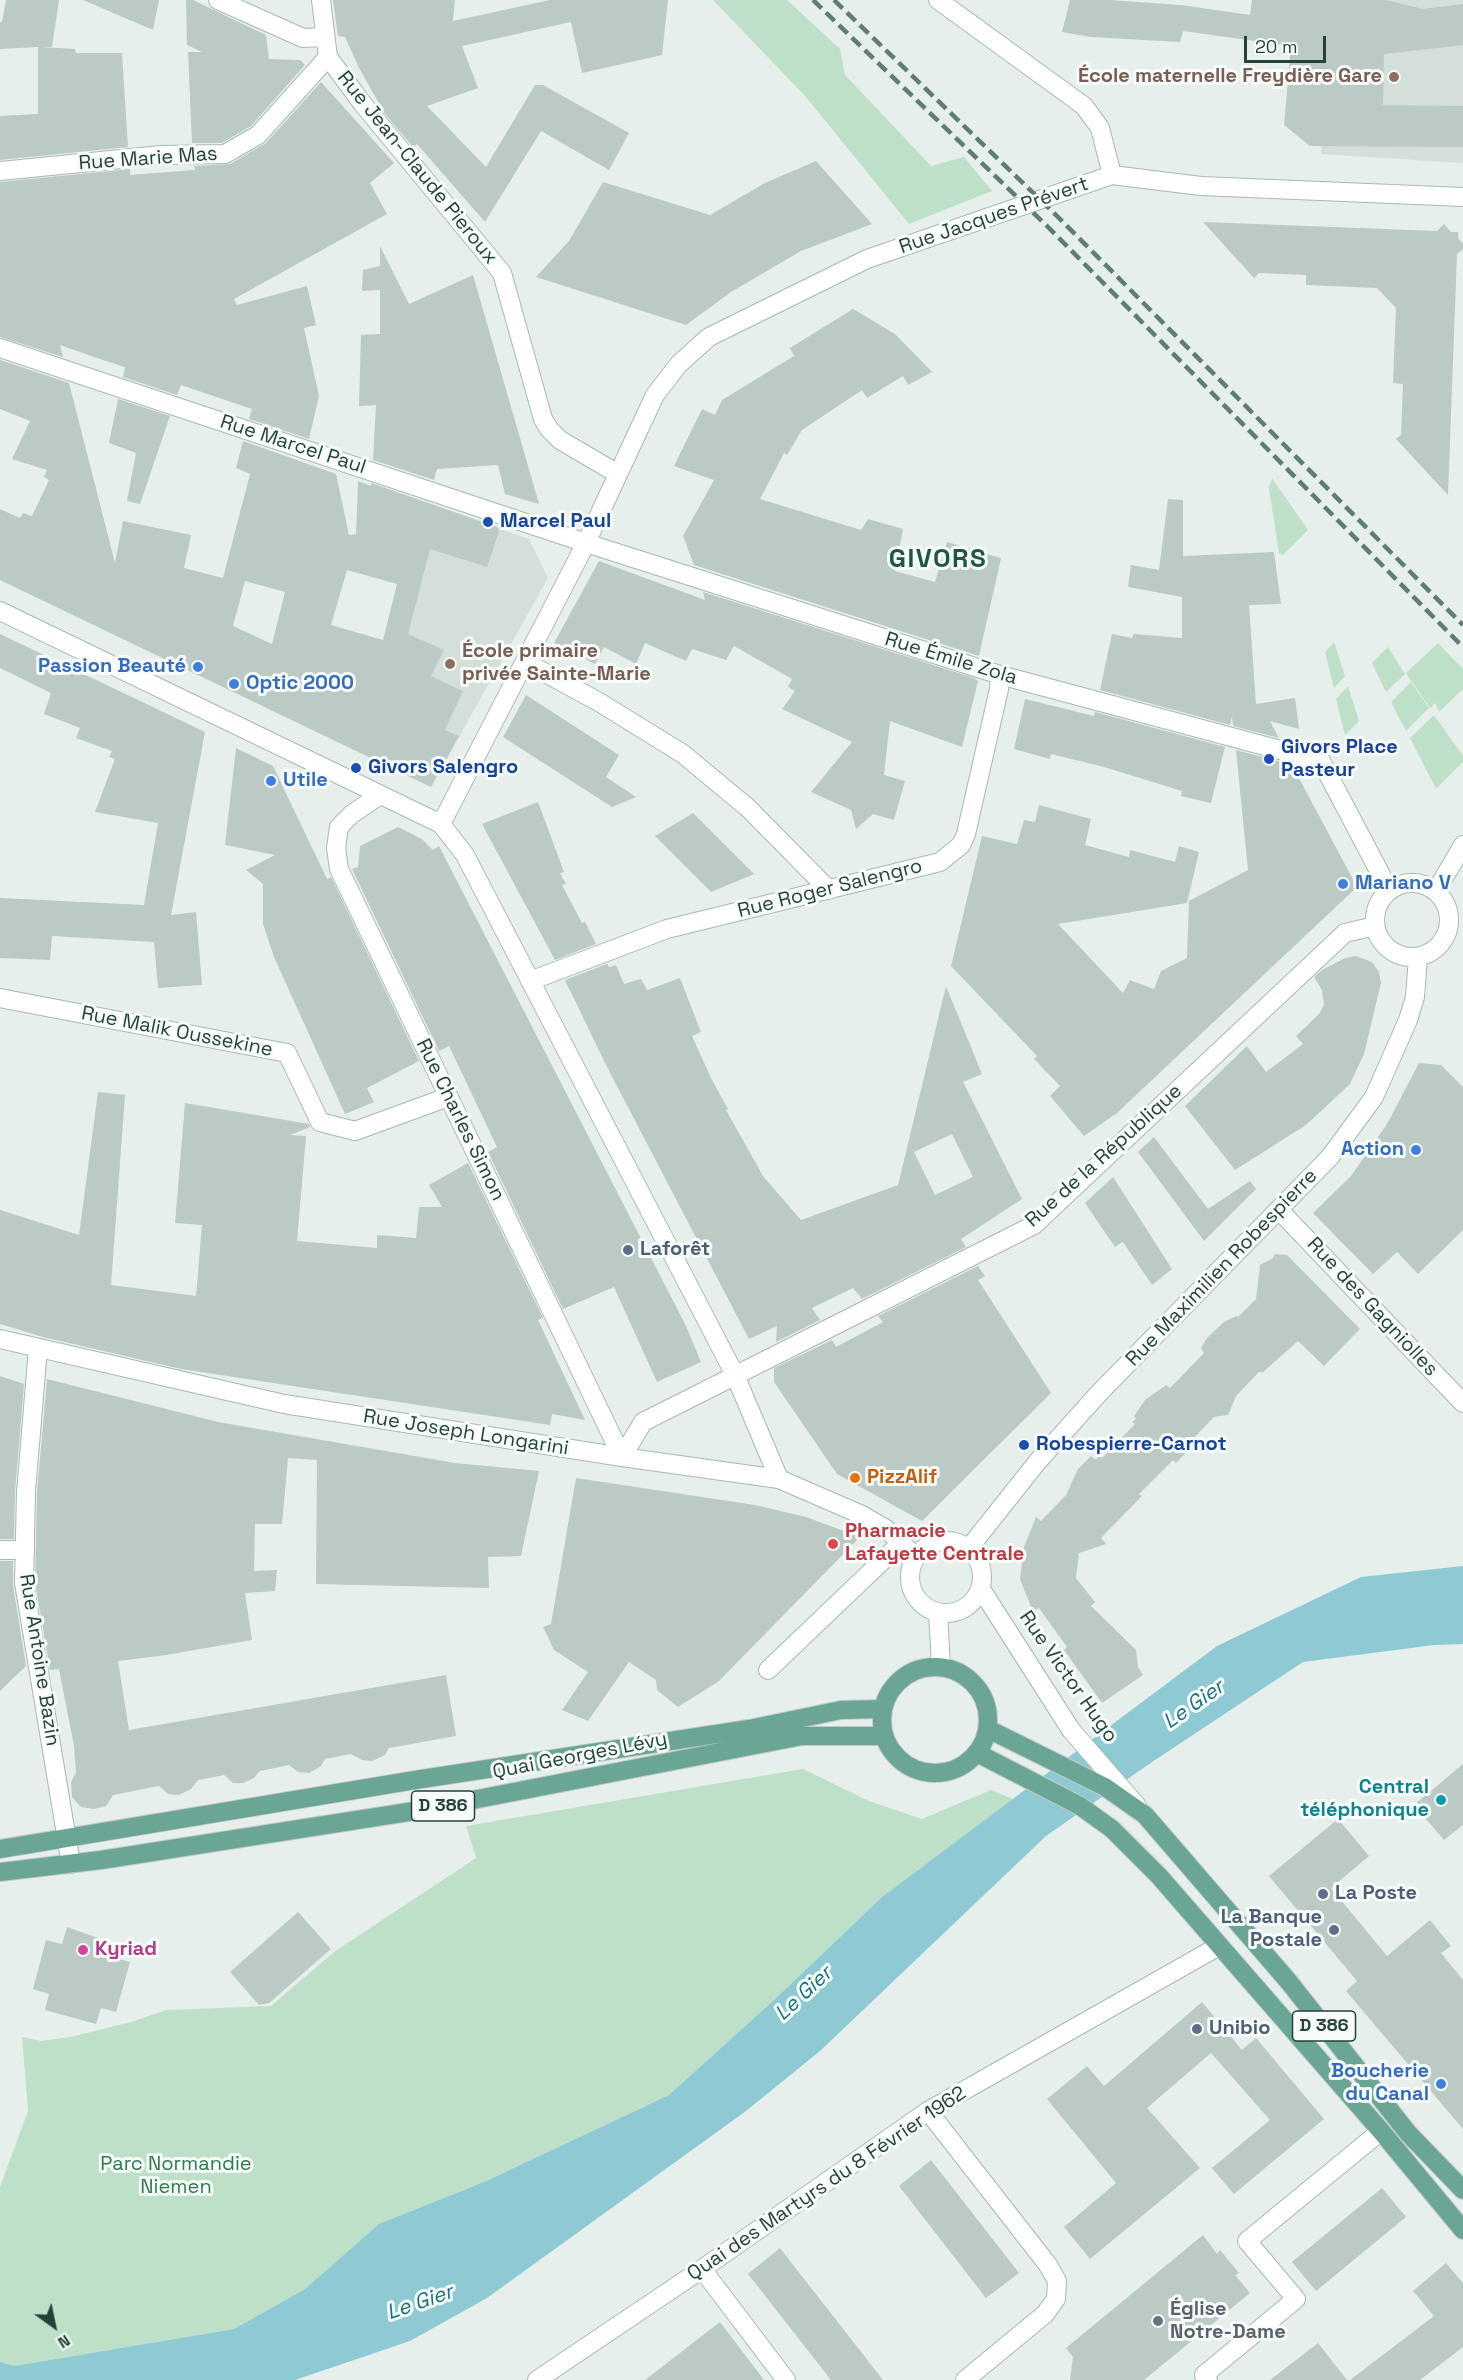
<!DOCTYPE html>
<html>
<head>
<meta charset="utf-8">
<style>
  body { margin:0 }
  #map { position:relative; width:1463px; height:2380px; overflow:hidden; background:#e6efeb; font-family:"Space Grotesk",sans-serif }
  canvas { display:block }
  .north { position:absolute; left:24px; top:2296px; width:60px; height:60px; -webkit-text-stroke:4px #f7fbf9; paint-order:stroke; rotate:147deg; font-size:16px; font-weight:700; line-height:24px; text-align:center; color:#24423a }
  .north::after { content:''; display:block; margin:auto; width:21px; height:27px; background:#24423a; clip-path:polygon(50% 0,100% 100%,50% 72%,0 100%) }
  .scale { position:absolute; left:1244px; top:36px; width:82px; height:27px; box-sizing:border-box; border:3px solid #24423a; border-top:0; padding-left:8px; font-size:18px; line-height:21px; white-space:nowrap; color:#24423a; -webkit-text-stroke:4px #f7fbf9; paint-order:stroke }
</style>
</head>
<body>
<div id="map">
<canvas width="1463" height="2380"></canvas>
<div class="north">N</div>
<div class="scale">20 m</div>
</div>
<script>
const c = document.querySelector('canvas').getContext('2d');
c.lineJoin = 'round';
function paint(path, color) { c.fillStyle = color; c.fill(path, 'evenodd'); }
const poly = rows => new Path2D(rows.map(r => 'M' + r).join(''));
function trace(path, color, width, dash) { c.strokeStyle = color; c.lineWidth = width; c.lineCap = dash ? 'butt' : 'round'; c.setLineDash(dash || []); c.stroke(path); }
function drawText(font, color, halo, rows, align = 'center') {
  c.font = font + ' "Space Grotesk",sans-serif'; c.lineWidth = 6; c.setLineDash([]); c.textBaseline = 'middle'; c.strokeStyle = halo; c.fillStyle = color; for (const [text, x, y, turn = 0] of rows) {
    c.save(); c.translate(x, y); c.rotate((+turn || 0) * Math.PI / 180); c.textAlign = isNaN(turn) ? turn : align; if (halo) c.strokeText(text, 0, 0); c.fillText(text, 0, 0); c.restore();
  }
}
paint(poly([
  [1328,0,1463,0,1463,163,1321,154],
  [440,508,529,539,548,578,431,787,365,755]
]), '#d4dfda');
paint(poly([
  [713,0,787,0,840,49,845,75,931,166,964,157,992,191,909,224,806,97],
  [1272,478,1308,530,1283,555,1279,554,1269,488],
  [1334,642,1345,676,1334,688,1325,652],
  [1438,643,1463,669,1463,689,1439,712,1435,703,1430,708,1406,673],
  [1388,647,1405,674,1386,692,1372,663],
  [1411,682,1429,708,1406,731,1391,702],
  [1348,686,1359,721,1345,735,1336,699],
  [1434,715,1463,756,1463,762,1436,789,1410,738],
  [803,1769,869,1801,922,1819,991,1790,1013,1799,882,1897,774,2000,669,2095,484,2182,380,2224,305,2289,234,2329,14,2366,0,2362,0,2187,28,2111,22,2037,41,2041,71,2037,131,2022,166,2010,271,2006,334,1952,476,1858,466,1826]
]), '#bfe0c8');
paint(poly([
  [1463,1566,1463,1644,1434,1645,1303,1662,1149,1764,1046,1836,820,2051,746,2111,487,2298,410,2341,295,2380,0,2380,0,2362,14,2366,234,2329,305,2289,379,2224,484,2182,669,2095,774,2000,882,1897,1217,1646,1361,1577]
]), '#8ec9d4');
paint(poly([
  [6,0,59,0,52,47,41,47,75,49,76,53,122,53,128,147,0,160,0,116,38,114,38,47,0,49,0,22,2,22],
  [83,0,159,0,153,30],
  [186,0,193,0,266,35,269,59,300,60,305,65,251,126,222,143,192,143,188,52,202,52,187,45],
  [333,0,455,0,453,21,550,0,668,0,662,55,582,73,571,22,462,46,478,88,427,106,486,167,535,85,543,85,629,133,609,170,541,131,485,222,417,144,413,147,385,114,359,68,345,37,338,36],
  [1070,0,1109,0,1181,5,1250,15,1252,0,1386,0,1423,9,1463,4,1463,45,1384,54,1383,105,1463,106,1463,147,1310,146,1284,125,1291,46,1183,31,1180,42,1091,37,1062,32],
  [321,82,394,163,370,183,387,214,234,299,237,305,307,286,316,325,304,328,319,396,309,439,249,419,252,409,181,385,177,395,123,377,125,367,97,358,60,345,63,357,0,337,0,182,130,169,130,175,195,170,194,166,230,164,266,143],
  [816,161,872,224,801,251,731,292,686,325,536,277,569,241,603,182,710,215,765,183],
  [1203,222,1437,231,1444,224,1451,232,1458,232,1458,238,1463,244,1463,249,1457,254,1448,495,1396,439,1401,435,1403,384,1393,383,1396,308,1377,288,1306,285,1306,275,1259,273,1254,278],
  [380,246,409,304,473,275,539,504,505,494,498,465,437,469,434,480,373,460,376,405,359,406,361,335,380,334,380,290,362,291,363,270,380,266],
  [853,309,895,334,932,372,908,385,903,376,867,398,862,390,802,430,787,455,784,453,760,499,861,530,868,519,903,529,895,571,935,582,947,542,1001,558,979,656,694,565,683,536,714,480,674,466,702,409,715,415,722,400,794,356,790,348],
  [0,360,69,383,115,563,123,521,191,535,184,568,223,578,250,474,236,468,243,441,336,474,349,535,356,534,358,481,371,486,371,483,500,528,487,567,430,549,408,634,444,650,431,676,463,691,445,730,459,736,431,787,0,580,0,509,20,518,23,513,32,516,49,480,44,477,47,470,12,459,30,421,0,409],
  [347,570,397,584,383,640,331,625],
  [245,581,285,592,272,644,233,626],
  [118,399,170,416,140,504,127,501,136,453,109,443],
  [1168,499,1183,500,1183,556,1274,552,1281,604,1249,605,1256,704,1295,698,1299,729,1270,721,1279,738,1233,726,1232,716,1230,725,1100,690,1112,634,1132,638,1134,634,1182,638,1182,597,1128,587,1131,565,1159,570],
  [599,561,705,600,703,592,974,678,978,681,962,747,890,721,884,775,905,781,894,820,873,814,856,829,851,810,811,792,852,742,782,709,795,691,788,687,792,679,734,646,726,660,692,649,686,661,645,643,636,664,604,647,595,664,554,643],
  [0,634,205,732,171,915,196,912,202,985,158,988,154,942,52,936,50,960,0,958,0,898,144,905,158,823,95,812,115,759,109,757,112,751,76,738,80,728,44,714,51,693,0,668],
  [526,695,619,755,606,777,636,797,612,807,503,737],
  [1025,699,1094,716,1095,712,1225,747,1211,803,1181,796,1182,791,1104,767,1051,754,1050,759,1014,749],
  [236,748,273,766,327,879,331,877,419,1061,367,1088,374,1102,345,1114,274,957,263,924,263,884,246,870,275,855,225,845],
  [1236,750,1292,765,1357,887,1117,1113,1084,1136,1050,1096,1060,1086,1034,1059,1037,1056,951,966,982,836,1017,844,1024,820,1035,822,1039,805,1091,819,1085,845,1129,857,1130,850,1175,862,1179,846,1199,852,1187,903,1058,924,1123,993,1130,980,1154,989,1161,971,1187,958,1189,901,1248,870],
  [538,802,564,872,560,873,566,884,562,885,582,923,585,922,596,944,555,960,482,824],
  [693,813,754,874,711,892,655,836],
  [398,827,422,839,433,850,439,846,685,1324,701,1362,657,1382,614,1287,563,1309,488,1152,497,1147,449,1046,439,1051,352,869,358,867,360,846],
  [1356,956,1372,962,1379,972,1381,983,1364,1054,1350,1084,1306,1125,1235,1170,1185,1106,1247,1046,1266,1072,1303,1044,1296,1036,1319,1014,1324,1005,1322,990,1314,977,1322,970,1345,958],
  [607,964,609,967,616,965,624,984,641,979,647,990,680,978,701,1032,692,1036,711,1078,728,1109,726,1110,763,1176,801,1220,898,1185,946,986,982,1074,963,1082,1022,1199,961,1239,966,1247,862,1299,853,1288,812,1308,820,1320,776,1342,777,1326,749,1339,607,1067,565,980],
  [952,1134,973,1177,935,1195,914,1152],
  [1419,1063,1441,1065,1463,1087,1463,1230,1418,1274,1397,1252,1373,1274,1313,1213,1351,1176,1387,1124],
  [98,1092,125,1095,111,1285,196,1296,202,1225,175,1223,185,1103,309,1124,310,1127,290,1135,306,1136,297,1241,377,1248,377,1235,416,1238,419,1207,442,1207,429,1185,468,1163,543,1318,538,1320,585,1420,552,1414,550,1425,181,1369,43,1337,0,1324,0,1210,79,1235],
  [1154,1137,1208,1209,1250,1181,1256,1189,1204,1241,1138,1152],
  [1113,1177,1172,1269,1152,1285,1123,1242,1115,1247,1085,1203],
  [1275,1254,1287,1255,1360,1329,1324,1366,1298,1341,1262,1373,1260,1371,1236,1396,1228,1415,1214,1417,1190,1442,1193,1445,1176,1463,1173,1460,1139,1494,1142,1496,1101,1538,1106,1544,1079,1553,1076,1578,1095,1602,1091,1606,1136,1650,1138,1667,1143,1675,1102,1703,1064,1650,1067,1647,1039,1608,1033,1612,1020,1579,1024,1547,1036,1517,1041,1521,1066,1495,1078,1469,1091,1456,1096,1460,1099,1455,1102,1458,1135,1424,1132,1422,1136,1419,1134,1416,1145,1400,1166,1385,1170,1388,1204,1353,1201,1348,1207,1338,1224,1322,1236,1316,1238,1317,1256,1299,1260,1265,1273,1258],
  [978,1266,985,1276,978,1280,1051,1393,922,1521,837,1474,774,1382,774,1368,832,1340,836,1347,883,1322,878,1316],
  [0,1376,24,1384,15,1491,14,1539,0,1539],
  [47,1379,218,1422,455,1463,539,1471,521,1556,488,1557,489,1588,316,1584,317,1460,288,1458,282,1524,255,1524,254,1571,277,1570,275,1591,245,1593,252,1640,166,1655,118,1661,129,1730,446,1675,456,1736,389,1748,385,1755,372,1761,362,1760,351,1754,325,1759,321,1766,309,1773,298,1772,289,1765,260,1771,254,1778,243,1783,233,1783,224,1775,198,1780,191,1789,179,1795,168,1794,159,1786,113,1795,106,1806,94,1809,81,1807,72,1797,71,1782,76,1772,74,1746,59,1669,50,1670,35,1582,37,1493],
  [576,1478,755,1505,806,1517,860,1537,719,1681,678,1707,657,1690,656,1680,629,1662,588,1721,562,1710,588,1672,554,1650,543,1627,551,1624],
  [0,1561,13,1561,13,1585,26,1666,0,1691],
  [1463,1764,1463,1825,1444,1840,1414,1805],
  [1338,1819,1369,1856,1331,1888,1387,1956,1430,1920,1451,1946,1441,1953,1463,1980,1463,2129,1346,1991,1357,1981,1269,1876],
  [298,1912,331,1949,269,2003,259,2005,230,1972],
  [67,1927,104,1940,101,1954,130,1962,116,2012,101,2008,96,2024,45,2010,49,1994,33,1989,46,1940,62,1944],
  [1202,2002,1242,2050,1256,2038,1324,2119,1234,2194,1212,2168,1270,2120,1211,2053,1147,2108,1200,2168,1090,2259,1064,2227,1116,2183,1047,2099,1087,2066,1104,2086],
  [931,2160,1019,2273,986,2298,899,2186],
  [1382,2188,1406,2217,1316,2291,1292,2262],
  [1203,2235,1217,2254,1220,2250,1239,2273,1235,2275,1250,2293,1144,2380,1070,2380,1073,2357,1066,2348],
  [780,2248,808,2284,883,2380,831,2380,748,2274],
  [1446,2263,1463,2283,1463,2347,1420,2380,1350,2380,1434,2316,1413,2291],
  [720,2322,764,2380,645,2380],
  [1318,2343,1347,2380,1270,2380]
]), '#bbcac4');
const pedestrian = poly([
  [525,662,599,702,683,754,748,808,829,890],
  [0,1550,25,1550]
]);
const minor = poly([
  [218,0,303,38,324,37],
  [321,0,328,57,362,103,502,273,543,419,549,429,560,440,618,474],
  [938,0,1084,106,1100,128,1112,175],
  [0,171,161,155,225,154,258,135,328,57],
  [0,348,586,543,1000,675,1321,761,1389,890],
  [0,611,441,824,465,855,735,1375,779,1479],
  [380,795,352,814,339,827,336,848,339,869,622,1457],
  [441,824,586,543,655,395,679,364,709,337,867,259,1112,175,1201,186,1463,197],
  [530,981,667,929,940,862,961,845,966,834,999,689,1000,675],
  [0,998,287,1053,320,1122,355,1131,448,1097],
  [1280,1211,1463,1403],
  [0,1339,284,1404,622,1457,779,1479,862,1515,886,1529,916,1557],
  [38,1348,26,1492,24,1583,71,1864],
  [622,1457,643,1422,1034,1225,1345,933,1375,926],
  [981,1589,1071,1730,1137,1806],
  [768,1670,901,1543],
  [928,2111,1048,2265,1057,2281,1056,2299,1045,2314,965,2380],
  [702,2269,786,2380],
  [537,2380,702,2269,928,2111,1219,1946],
  [1208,2380,1204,2375,1296,2299,1247,2241,1381,2131]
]);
const secondary = poly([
  '1375 920a37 37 0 1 1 74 0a37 37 0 1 1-74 0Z',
  [1436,891,1463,845],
  '910 1577a36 36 0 1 1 72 0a36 36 0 1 1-72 0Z',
  [969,1548,1038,1461,1100,1392,1330,1157,1374,1097,1408,1020,1415,997,1418,957],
  [938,1612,941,1666]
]);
const primary = poly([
  '882 1720a53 53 0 1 1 106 0a53 53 0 1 1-106 0Z',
  [988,1729,1105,1787,1145,1815,1289,1982,1408,2133,1463,2190],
  [977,1753,1080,1806,1112,1829,1159,1876,1381,2131,1463,2230],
  [0,1849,415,1780,749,1729,841,1710,882,1709],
  [0,1872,101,1860,421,1810,802,1736,884,1736]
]);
trace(pedestrian, '#a8b8b2', 20);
trace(minor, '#a8b8b2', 20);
trace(secondary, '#a4bbb3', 20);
trace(primary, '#c2cac8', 20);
trace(pedestrian, '#fff', 18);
trace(minor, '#fff', 18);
trace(secondary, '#fff', 18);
trace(primary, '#6aa596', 18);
trace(poly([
  [813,0,1049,228,1463,647],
  [834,0,1059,218,1463,625]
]), '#5f7d75', 4.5, [12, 6]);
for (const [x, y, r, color] of [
  [1394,77,6,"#8d6e63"],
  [488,522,6,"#1a4fb4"],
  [450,664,6,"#8d6e63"],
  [198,667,6,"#3f7fe0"],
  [234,684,6,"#3f7fe0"],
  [1269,759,6,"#1a4fb4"],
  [356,768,6,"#1a4fb4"],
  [271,781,6,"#3f7fe0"],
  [1343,884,6,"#3f7fe0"],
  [1416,1150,6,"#3f7fe0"],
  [628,1250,6,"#5c6f8a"],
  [1024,1445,6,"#1a4fb4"],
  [855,1478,6,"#e8710a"],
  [833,1544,6,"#e0444e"],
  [1441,1800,6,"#0f9aa8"],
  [1323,1894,6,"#5c6f8a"],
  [1334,1930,6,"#5c6f8a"],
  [83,1950,6,"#d1479c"],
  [1197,2029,6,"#5c6f8a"],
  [1441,2084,6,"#3f7fe0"],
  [1158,2321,6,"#6b7280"]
]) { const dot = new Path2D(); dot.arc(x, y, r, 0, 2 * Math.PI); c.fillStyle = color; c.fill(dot); trace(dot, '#f7fbf9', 2); }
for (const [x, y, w] of [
  [443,1806,63],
  [1324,2026,63]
]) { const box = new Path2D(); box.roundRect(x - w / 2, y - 15, w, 30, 4.5); c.fillStyle = '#f7fbf9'; c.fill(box); trace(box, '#24423a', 1.5); }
drawText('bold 18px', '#24423a', null, [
  ["D 386",443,1806],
  ["D 386",1324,2026]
]);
drawText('bold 20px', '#785e54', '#f7fbf9', [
  ["École maternelle Freydière Gare",1382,77],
  ["École primaire",462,652,"left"],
  ["privée Sainte-Marie",462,675,"left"]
], 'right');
drawText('20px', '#24423a', '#f7fbf9', [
  ["Rue Marie Mas",148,159,-4],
  ["Rue Jean-Claude Pieroux",417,168,51],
  ["Rue Jacques Prévert",994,216,-19],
  ["Rue Marcel Paul",293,445,18],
  ["Rue Émile Zola",951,659,17],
  ["Rue Roger Salengro",830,889,-14],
  ["Rue Malik Oussekine",177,1032,11],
  ["Rue Charles Simon",460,1120,64],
  ["Rue de la République",1104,1156,-42],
  ["Rue Maximilien Robespierre",1222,1268,-46],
  ["Rue des Gagniolles",1372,1307,47],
  ["Rue Joseph Longarini",466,1433,9],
  ["Rue Antoine Bazin",39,1660,81],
  ["Rue Victor Hugo",1068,1677,55],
  ["Quai Georges Lévy",580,1756,-11],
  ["Quai des Martyrs du 8 Février 1962",827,2184,-34]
]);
drawText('bold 20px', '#164399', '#f7fbf9', [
  ["Marcel Paul",500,522],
  ["Givors Place",1281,748],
  ["Pasteur",1281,771],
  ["Givors Salengro",368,768],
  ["Robespierre-Carnot",1036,1445]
], 'left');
drawText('bold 20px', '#366cbe', '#f7fbf9', [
  ["Passion Beauté",186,667],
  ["Optic 2000",246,684,"left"],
  ["Utile",283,781,"left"],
  ["Mariano V",1355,884,"left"],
  ["Action",1404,1150],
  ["Boucherie",1429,2072],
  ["du Canal",1429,2095]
], 'right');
drawText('bold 20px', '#4e5e75', '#f7fbf9', [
  ["Laforêt",640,1250],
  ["La Poste",1335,1894],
  ["La Banque",1322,1918,"right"],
  ["Postale",1322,1941,"right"],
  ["Unibio",1209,2029]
], 'left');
drawText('bold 20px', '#c56008', '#f7fbf9', [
  ["PizzAlif",867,1478]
], 'left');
drawText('bold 20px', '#be3a42', '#f7fbf9', [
  ["Pharmacie",845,1532],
  ["Lafayette Centrale",845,1555]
], 'left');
drawText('bold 20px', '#0d838f', '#f7fbf9', [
  ["Central",1429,1788],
  ["téléphonique",1429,1811]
], 'right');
drawText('bold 20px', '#b23c85', '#f7fbf9', [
  ["Kyriad",95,1950]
], 'left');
drawText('20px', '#2d7a4b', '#f7fbf9', [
  ["Parc Normandie",176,2165],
  ["Niemen",176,2188]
]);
drawText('bold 20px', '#5b616d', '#f7fbf9', [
  ["Église",1170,2310],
  ["Notre-Dame",1170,2333]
], 'left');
drawText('italic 21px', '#1c6f80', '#f7fbf9', [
  ["Le Gier",1194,1705,-35],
  ["Le Gier",804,1994,-43],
  ["Le Gier",420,2303,-19]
]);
c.letterSpacing = '1.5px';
drawText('bold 26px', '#1f5548', '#f7fbf9', [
  ["GIVORS",938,560]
]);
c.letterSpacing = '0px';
</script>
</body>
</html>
